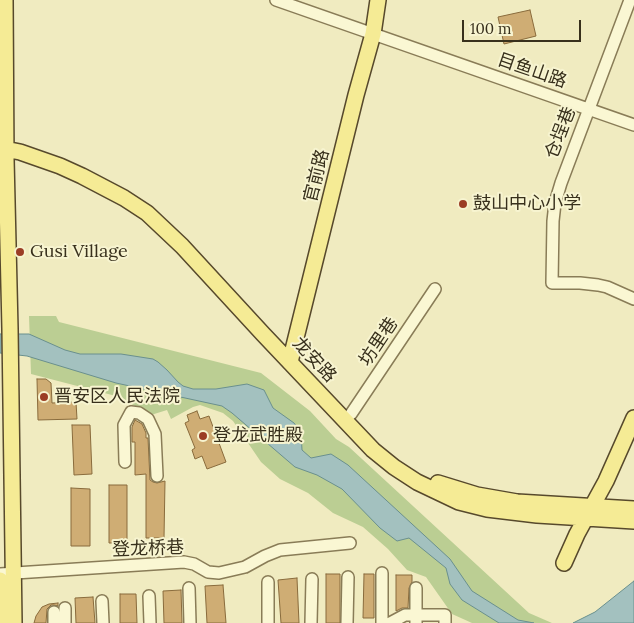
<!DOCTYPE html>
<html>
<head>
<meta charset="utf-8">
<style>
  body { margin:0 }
  #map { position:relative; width:634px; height:623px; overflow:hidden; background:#f0ebc0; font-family:Lora,serif }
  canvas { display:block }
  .scale { position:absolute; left:462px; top:20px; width:119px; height:22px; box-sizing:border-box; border:2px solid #38301c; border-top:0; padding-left:6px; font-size:15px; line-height:18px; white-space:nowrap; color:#38301c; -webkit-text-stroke:4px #f7f4d0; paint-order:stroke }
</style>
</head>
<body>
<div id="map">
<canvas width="634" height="623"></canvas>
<div class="scale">100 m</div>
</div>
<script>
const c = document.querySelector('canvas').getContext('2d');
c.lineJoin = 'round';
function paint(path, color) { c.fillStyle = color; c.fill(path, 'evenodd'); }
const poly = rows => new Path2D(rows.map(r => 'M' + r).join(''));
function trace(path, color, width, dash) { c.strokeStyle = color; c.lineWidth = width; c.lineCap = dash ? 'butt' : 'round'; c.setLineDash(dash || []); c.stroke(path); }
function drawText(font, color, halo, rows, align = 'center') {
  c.font = font + ' Lora,"Noto Sans SC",serif'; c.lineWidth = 4; c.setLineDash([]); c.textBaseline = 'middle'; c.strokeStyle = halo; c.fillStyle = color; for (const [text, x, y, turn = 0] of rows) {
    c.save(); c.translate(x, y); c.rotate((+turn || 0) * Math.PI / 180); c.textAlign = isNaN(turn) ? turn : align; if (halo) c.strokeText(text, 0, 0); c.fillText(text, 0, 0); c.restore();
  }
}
paint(poly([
  [29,316,56,316,59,322,261,373,310,411,336,439,349,447,529,613,552,623,472,623,452,614,426,577,407,570,388,549,363,527,333,513,308,493,280,479,261,462,233,421,223,413,200,405,193,407,171,419,167,410,151,415,128,402,112,395,31,374]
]), '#bbce93');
const water = poly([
  [0,334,29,334,65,350,80,354,121,354,153,359,158,362,167,370,178,382,183,386,193,389,216,389,247,384,264,390,273,408,294,423,301,432,302,450,311,458,331,454,348,465,450,559,472,591,518,620,534,623,499,623,462,600,450,584,446,568,409,538,397,541,380,528,342,489,317,475,295,467,232,413,222,406,116,383,27,356,0,353,0,334],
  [634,581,634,623,573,623,595,612,634,581]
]);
paint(water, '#a3c1bf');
trace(water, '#6a908e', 1);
const building = poly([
  [530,10,536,36,504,44,498,17,530,10],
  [37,379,46,379,51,383,52,403,76,402,77,419,38,420,37,379],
  [197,411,200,419,209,416,226,462,207,469,202,456,195,459,192,450,195,448,185,423,189,421,187,415,197,411],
  [135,420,142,424,146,433,146,438,148,438,150,480,153,482,157,483,165,481,164,538,146,538,146,474,135,475,135,442,132,442,132,427,135,420],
  [72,425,90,425,92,474,74,475,72,425],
  [109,485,127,485,127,543,109,543,109,485],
  [71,488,90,489,90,546,71,546,71,488],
  [326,574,340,574,340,623,326,623,326,574],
  [364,574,374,574,374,618,363,618,364,574],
  [396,575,412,575,412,582,409,588,408,608,402,608,396,611,396,575],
  [297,578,299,623,281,623,278,580,297,578],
  [223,585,226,623,207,623,205,586,223,585],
  [181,590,182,623,164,623,163,591,181,590],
  [120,594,136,594,137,623,120,623,120,594],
  [93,597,95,623,76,623,75,598,93,597],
  [58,603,58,606,54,605,51,605,47,609,46,623,34,623,36,616,42,607,49,604,58,603]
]);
paint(building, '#cfad74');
trace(building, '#896b3c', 1);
const minor = poly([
  [276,0,634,125],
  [630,0,561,183,555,203,553,221,552,283,580,283,598,285,607,287,634,299],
  [351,414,435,289],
  [125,462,124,425,131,412,139,413,148,419,155,434,157,476],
  [382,573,382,623],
  [0,574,184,562,194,564,208,572,219,573,245,567,265,556,280,550,350,543],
  [268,582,268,623],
  [189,588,190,623],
  [149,596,150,623],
  [102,601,103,623],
  [65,608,65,623],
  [54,612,54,623],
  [311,623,312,579],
  [347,623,348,577],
  [390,623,405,615,445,615,445,623],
  [416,623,416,588]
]);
const major = poly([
  [5,0,6,159,10,329,14,623],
  [0,148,20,152,60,166,82,176,124,198,147,213,182,246,263,334,373,450,394,467,417,482,459,502,487,509,537,515,634,521],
  [290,362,356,95,373,34,378,0],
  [438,483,477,495,517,502,634,509],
  [564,563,577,534,606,481,634,418],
  [0,580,1,623]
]);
trace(minor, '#897c57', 14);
trace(major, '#57492c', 18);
trace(minor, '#faf7d3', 11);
trace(major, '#f5eb95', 15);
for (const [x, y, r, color] of [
  [463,204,5,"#9b3d25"],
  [20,252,5,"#9b3d25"],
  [44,397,5,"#9b3d25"],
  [203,436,5,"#9b3d25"]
]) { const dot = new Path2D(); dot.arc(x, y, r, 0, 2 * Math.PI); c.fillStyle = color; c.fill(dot); trace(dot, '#f7f4d0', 2); }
drawText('18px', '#38301c', '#f7f4d0', [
  ["目鱼山路",532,71,19],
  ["仓埕巷",561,133,-69],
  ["官前路",317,176,-76],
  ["坊里巷",379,342,-56],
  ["龙安路",314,360,47],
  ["登龙桥巷",148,549,-2]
]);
drawText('18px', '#38301c', '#f7f4d0', [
  ["鼓山中心小学",473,204],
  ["Gusi Village",30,252],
  ["晋安区人民法院",54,397],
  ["登龙武胜殿",213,436]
], 'left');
</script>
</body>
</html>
